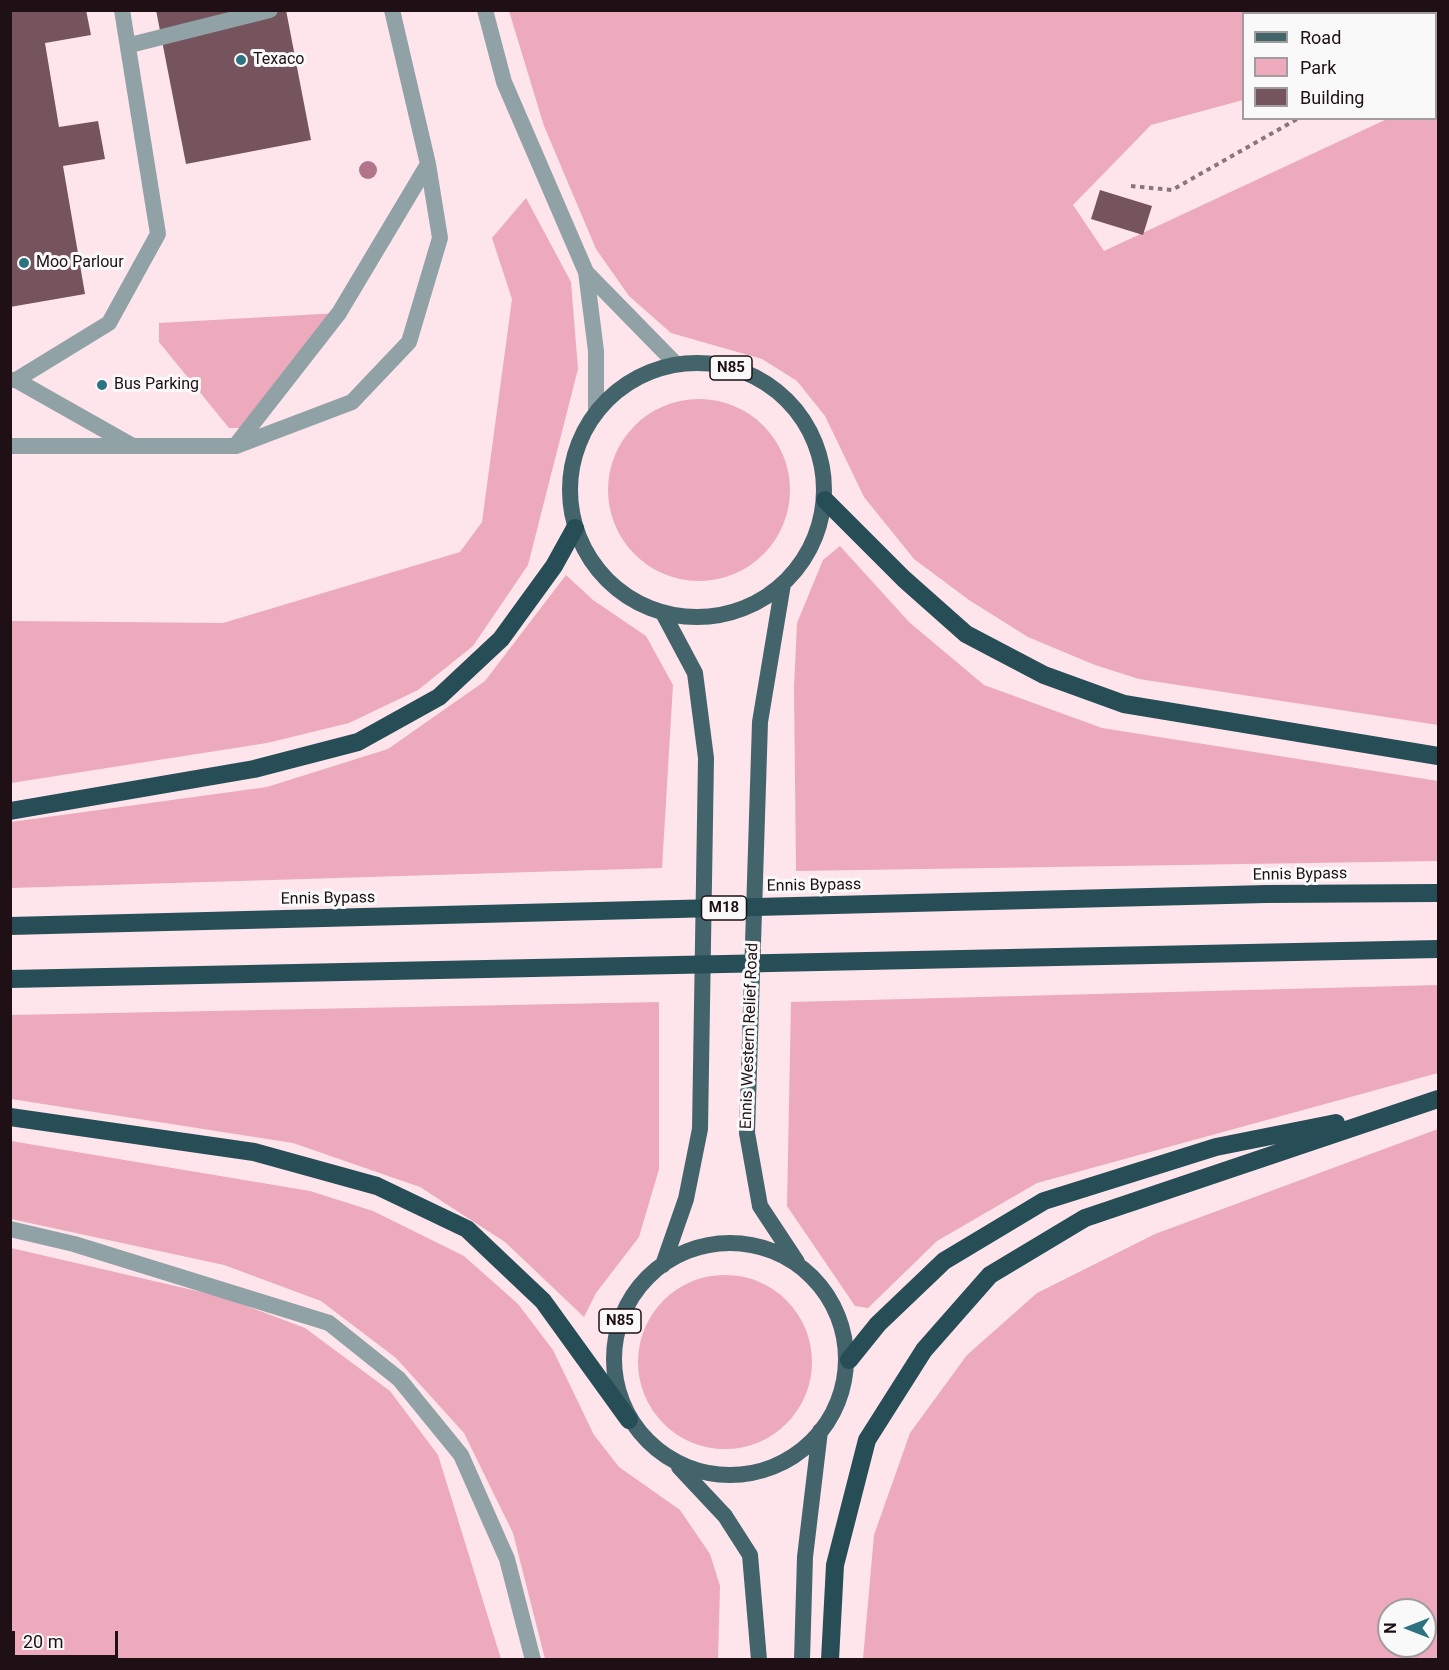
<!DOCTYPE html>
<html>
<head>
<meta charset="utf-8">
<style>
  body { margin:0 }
  #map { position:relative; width:1449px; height:1670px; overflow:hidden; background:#fde5eb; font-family:Roboto,sans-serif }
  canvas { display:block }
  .frame { position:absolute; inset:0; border:12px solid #1e1014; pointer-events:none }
  .legend { position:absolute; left:1242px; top:12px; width:195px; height:108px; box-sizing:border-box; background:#f9f9f9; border:2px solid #a19c9d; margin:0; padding:8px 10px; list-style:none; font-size:18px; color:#1e1014 }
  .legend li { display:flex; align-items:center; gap:12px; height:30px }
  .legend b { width:30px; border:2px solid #a19c9d }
  .north { position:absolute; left:1377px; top:1598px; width:60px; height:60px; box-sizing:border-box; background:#f9f9f9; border:2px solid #a19c9d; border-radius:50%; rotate:270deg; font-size:16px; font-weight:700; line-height:24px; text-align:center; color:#1e1014 }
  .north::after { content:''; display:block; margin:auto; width:21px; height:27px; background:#2d7281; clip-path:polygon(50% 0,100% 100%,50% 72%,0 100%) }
  .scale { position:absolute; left:12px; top:1631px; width:106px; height:27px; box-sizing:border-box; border:3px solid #1e1014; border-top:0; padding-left:8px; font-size:18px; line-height:21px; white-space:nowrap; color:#1e1014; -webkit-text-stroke:4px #f9f9f9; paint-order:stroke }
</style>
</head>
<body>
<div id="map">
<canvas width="1449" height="1670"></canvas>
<div class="frame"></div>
<ul class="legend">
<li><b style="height:8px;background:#44646c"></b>Road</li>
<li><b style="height:16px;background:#ecaabc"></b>Park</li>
<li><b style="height:16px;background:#76545d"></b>Building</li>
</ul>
<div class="north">N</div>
<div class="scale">20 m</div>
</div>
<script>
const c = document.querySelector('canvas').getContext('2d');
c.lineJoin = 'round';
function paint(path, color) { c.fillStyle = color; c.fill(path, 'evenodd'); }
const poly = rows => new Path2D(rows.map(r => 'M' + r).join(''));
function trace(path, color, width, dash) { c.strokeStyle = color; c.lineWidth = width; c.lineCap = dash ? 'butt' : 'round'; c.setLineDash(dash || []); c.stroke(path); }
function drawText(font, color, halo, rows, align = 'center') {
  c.font = font + ' Roboto,sans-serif'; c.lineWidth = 6; c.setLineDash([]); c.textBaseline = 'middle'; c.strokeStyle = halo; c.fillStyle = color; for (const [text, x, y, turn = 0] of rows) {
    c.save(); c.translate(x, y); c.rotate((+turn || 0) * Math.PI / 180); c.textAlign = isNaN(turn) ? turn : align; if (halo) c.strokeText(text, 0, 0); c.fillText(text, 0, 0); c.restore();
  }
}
paint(poly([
  [1248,10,1259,13,1244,14,1243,100,1151,125,1073,205,1104,251,1387,119,1436,118,1436,96,1438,94,1438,725,1139,679,1095,665,1028,637,969,600,914,559,864,497,825,416,797,381,762,359,671,333,629,296,596,249,544,126,509,11],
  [526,198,571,282,578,369,528,565,473,646,418,690,349,723,267,743,11,783,11,621,223,623,460,552,482,522,512,299,492,238],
  [339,313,249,428,229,428,159,342,159,323],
  '608 490a91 91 0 1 1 182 0a91 91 0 1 1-182 0Z',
  [840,546,909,622,984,685,1102,728,1438,781,1438,861,796,871,794,688,797,623,823,560],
  [566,575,593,600,646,636,673,685,662,868,11,888,11,822,267,787,388,749,485,681],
  [1438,985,1438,1073,1037,1183,937,1241,868,1308,855,1306,787,1206,791,1002],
  [659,1002,659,1169,639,1237,596,1293,584,1317,505,1242,420,1187,293,1143,11,1099,11,1015],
  [1438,1129,1438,1659,863,1659,874,1535,910,1433,967,1355,1037,1293,1155,1234],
  [1389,1610,1425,1610,1425,1646,1389,1646],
  [11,1141,310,1191,373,1211,464,1256,518,1304,553,1350,594,1435,619,1467,680,1510,710,1554,720,1586,718,1659,545,1659,513,1533,464,1433,396,1358,321,1301,224,1265,11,1219],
  [11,1248,223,1297,305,1328,390,1391,438,1455,501,1659,11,1660],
  '638 1362a87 87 0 1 1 174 0a87 87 0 1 1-174 0Z'
]), '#ecaabc');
paint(poly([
  [10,10,86,10,91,35,45,43,59,127,98,121,105,159,63,166,85,294,10,307],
  [156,10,286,10,311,140,186,164],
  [1100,190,1152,206,1143,235,1091,219]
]), '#76545d');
trace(poly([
  [1131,186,1172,190,1299,118]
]), '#88767b', 4, [4.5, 4.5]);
trace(poly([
  [130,45,270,10],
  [10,380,16,380,131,445],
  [16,380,109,323,158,234,122,10],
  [236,445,339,313,428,164],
  [10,446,236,446,352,402,409,342,440,238,428,164,392,10],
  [10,1229,74,1244,329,1323,399,1379,461,1455,507,1559,533,1660]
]), '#90a2a6', 16);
trace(poly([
  [485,10,504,82,586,272,596,351,596,413],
  [586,272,676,364]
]), '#90a2a6', 16);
trace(poly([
  '570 490a127 127 0 1 1 254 0a127 127 0 1 1-254 0Z',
  [783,584,760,722,747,1133,760,1206,797,1262],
  [663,613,695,673,706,758,700,1129,686,1199,663,1265],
  '614 1359a116 116 0 1 1 232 0a116 116 0 1 1-232 0Z',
  [679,1467,725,1516,750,1555,759,1660],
  [802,1660,805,1557,820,1431]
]), '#44646c', 16);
trace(poly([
  [825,500,904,579,966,634,1044,675,1124,704,1438,756],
  [10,811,254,769,358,742,439,697,501,639,554,566,575,528],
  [10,926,1266,894,1438,893],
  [10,979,1438,949],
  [10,1117,254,1152,377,1186,467,1229,543,1301,629,1420],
  [849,1360,878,1324,944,1261,1044,1201,1216,1147,1336,1123],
  [830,1660,835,1565,867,1440,924,1350,990,1275,1085,1218,1438,1099]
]), '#274e57', 18);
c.fillStyle = '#b1748b';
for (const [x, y] of [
  [368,170]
]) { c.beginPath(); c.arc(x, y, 9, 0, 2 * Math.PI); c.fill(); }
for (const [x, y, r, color] of [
  [241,60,6,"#2d7281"],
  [24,263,6,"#2d7281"],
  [102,385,6,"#2d7281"]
]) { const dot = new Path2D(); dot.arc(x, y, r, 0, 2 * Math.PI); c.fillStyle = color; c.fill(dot); trace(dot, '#f9f9f9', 2); }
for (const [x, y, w] of [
  [731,368,42],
  [724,908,45],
  [620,1321,42]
]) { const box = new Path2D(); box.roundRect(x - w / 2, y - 12, w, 24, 4.5); c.fillStyle = '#f9f9f9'; c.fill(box); trace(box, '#1e1014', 1.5); }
drawText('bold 15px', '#1e1014', null, [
  ["N85",731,368],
  ["M18",724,908],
  ["N85",620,1321]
]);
drawText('16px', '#1e1014', '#f9f9f9', [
  ["Texaco",253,60],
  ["Moo Parlour",36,263],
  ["Bus Parking",114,385]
], 'left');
drawText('16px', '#1e1014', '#f9f9f9', [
  ["Ennis Bypass",1300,875,-1],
  ["Ennis Bypass",814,886,-1],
  ["Ennis Bypass",328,899,-1],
  ["Ennis Western Relief Road",750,1036,-88]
]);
</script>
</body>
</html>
